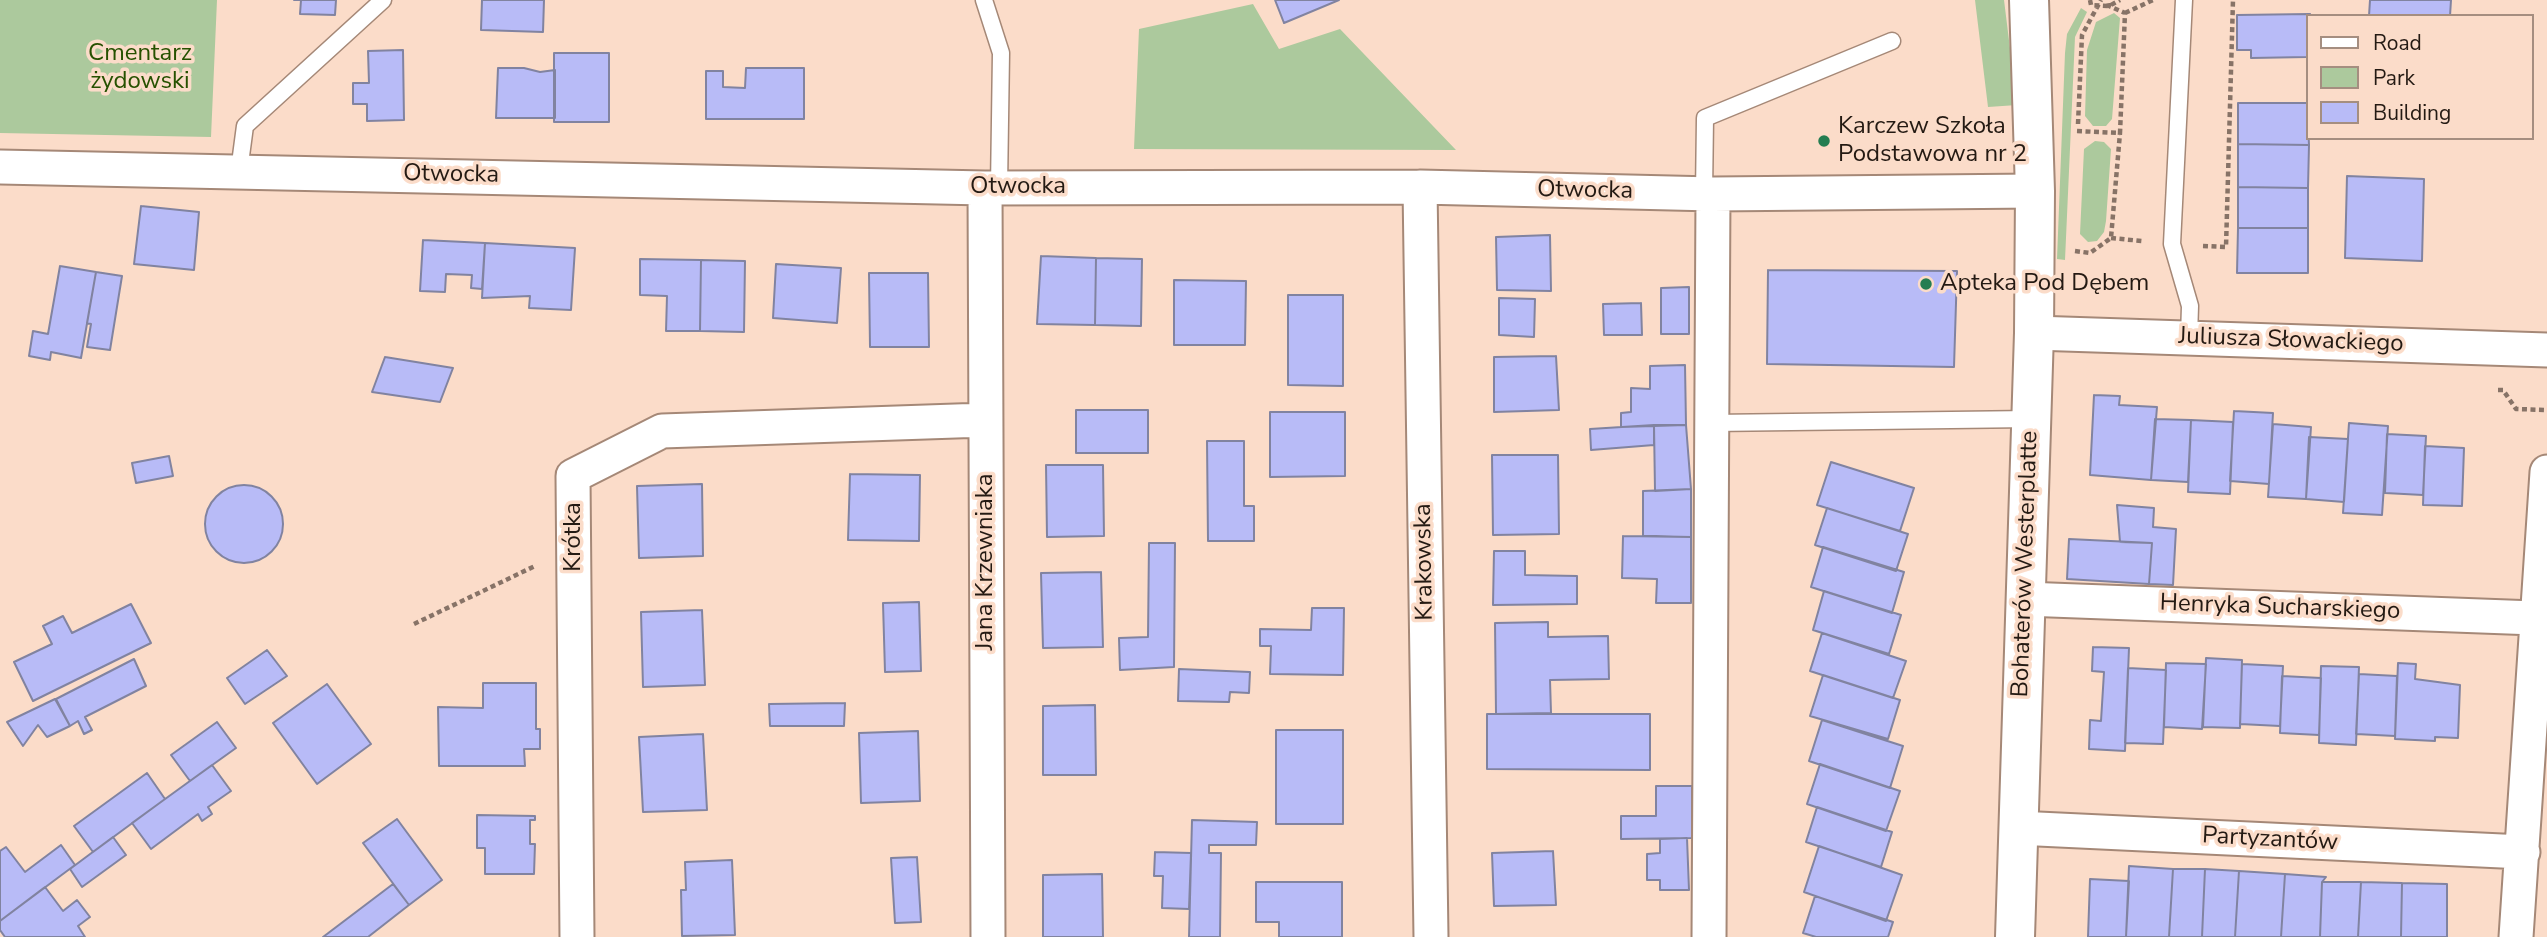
<!DOCTYPE html>
<html>
<head>
<meta charset="utf-8">
<style>
  body { margin:0 }
  #map { position:relative; width:2547px; height:937px; overflow:hidden; background:#fbdcc9; font-family:"Nunito Sans",sans-serif }
  canvas { display:block }
  .legend { position:absolute; left:2306px; top:14px; width:228px; height:126px; box-sizing:border-box; background:#fbdcc9; border:2px solid #a58e80; margin:0; padding:9px 12px; list-style:none; font-size:21px; color:#241a13 }
  .legend li { display:flex; align-items:center; gap:14px; height:35px }
  .legend b { width:35px; border:2px solid #a58e80 }
</style>
</head>
<body>
<div id="map">
<canvas width="2547" height="937"></canvas>
<ul class="legend">
<li><b style="height:9px;background:#fff"></b>Road</li>
<li><b style="height:19px;background:#acc99d"></b>Park</li>
<li><b style="height:19px;background:#b8bbf7"></b>Building</li>
</ul>
</div>
<script>
const c = document.querySelector('canvas').getContext('2d');
c.lineJoin = 'round';
function paint(path, color) { c.fillStyle = color; c.fill(path, 'evenodd'); }
const poly = rows => new Path2D(rows.map(r => 'M' + r).join(''));
function trace(path, color, width, dash) { c.strokeStyle = color; c.lineWidth = width; c.lineCap = dash ? 'butt' : 'round'; c.setLineDash(dash || []); c.stroke(path); }
function drawText(font, color, halo, rows, align = 'center') {
  c.font = font + ' "Nunito Sans",sans-serif'; c.lineWidth = 7; c.setLineDash([]); c.textBaseline = 'middle'; c.strokeStyle = halo; c.fillStyle = color; for (const [text, x, y, turn = 0] of rows) {
    c.save(); c.translate(x, y); c.rotate((+turn || 0) * Math.PI / 180); c.textAlign = isNaN(turn) ? turn : align; if (halo) c.strokeText(text, 0, 0); c.fillText(text, 0, 0); c.restore();
  }
}
paint(poly([
  [0,0,217,0,211,137,0,133],
  [1975,0,2004,0,2017,105,1988,107],
  [1253,4,1279,49,1340,29,1456,150,1134,149,1139,29],
  [2081,8,2087,12,2075,37,2065,260,2057,259,2065,53,2067,34],
  [2114,13,2120,18,2112,119,2106,126,2093,126,2085,116,2087,50,2096,22],
  [2095,141,2104,142,2111,149,2106,221,2104,232,2097,241,2088,242,2080,234,2084,149]
]), '#acc99d');
const building = poly([
  [294,0,336,0,335,15,300,14,301,0,294,0],
  [482,0,544,0,543,32,481,30,482,0],
  [1275,0,1339,0,1284,23,1275,0],
  [2370,0,2451,0,2450,16,2369,16,2370,0],
  [2310,14,2307,16,2307,57,2251,58,2251,50,2237,50,2237,15,2310,14],
  [403,50,404,120,367,121,367,104,353,104,353,83,369,83,368,51,403,50],
  [554,53,609,53,609,122,554,122,554,53],
  [498,68,524,68,540,72,555,70,555,118,496,118,498,68],
  [746,68,804,68,804,119,706,119,706,71,723,71,723,87,745,88,746,68],
  [2238,103,2307,103,2309,145,2238,144,2238,103],
  [2238,144,2309,145,2308,188,2238,187,2238,144],
  [2347,176,2424,179,2422,261,2345,258,2347,176],
  [2238,187,2308,188,2308,228,2238,228,2238,187],
  [141,206,199,212,194,270,134,264,141,206],
  [2238,228,2308,228,2308,273,2237,273,2238,228],
  [1550,235,1551,291,1497,290,1496,237,1550,235],
  [423,240,485,243,482,289,471,288,472,275,446,274,445,292,420,291,423,240],
  [485,243,575,248,571,310,529,308,530,296,482,298,485,243],
  [1041,256,1096,258,1095,325,1037,324,1041,256],
  [1096,258,1142,259,1141,326,1095,325,1096,258],
  [640,259,701,260,700,331,666,331,667,296,640,295,640,259],
  [701,260,745,261,744,332,700,331,701,260],
  [776,264,841,268,837,323,773,318,776,264],
  [60,266,96,272,81,358,51,352,50,360,29,356,33,331,48,334,60,266],
  [1768,270,1957,271,1954,367,1767,364,1768,270],
  [96,272,122,276,110,350,87,347,91,324,87,323,96,272],
  [869,273,928,273,929,347,870,347,869,273],
  [1174,280,1246,281,1245,345,1174,345,1174,280],
  [1689,287,1689,334,1661,334,1661,288,1689,287],
  [1288,295,1343,295,1343,386,1288,385,1288,295],
  [1499,298,1535,299,1534,337,1499,335,1499,298],
  [1641,303,1642,335,1604,335,1603,304,1641,303],
  [1556,356,1559,410,1494,412,1494,357,1556,356],
  [385,357,453,368,440,402,372,392,385,357],
  [1685,365,1686,425,1621,427,1621,413,1631,412,1631,388,1650,389,1650,366,1685,365],
  [2094,395,2120,396,2119,405,2157,407,2151,480,2090,475,2094,395],
  [1076,410,1148,410,1148,453,1076,453,1076,410],
  [2234,411,2273,413,2269,484,2230,481,2234,411],
  [1270,412,1345,412,1345,476,1270,477,1270,412],
  [2155,419,2191,420,2188,482,2151,480,2155,419],
  [2191,420,2233,422,2230,494,2188,492,2191,420],
  [2349,423,2388,426,2382,515,2343,513,2349,423],
  [2273,424,2311,427,2306,499,2268,497,2273,424],
  [1654,425,1686,425,1691,489,1655,491,1654,425],
  [1654,425,1654,445,1591,450,1590,429,1654,425],
  [2387,434,2426,436,2423,495,2385,493,2387,434],
  [2309,437,2348,439,2344,502,2306,499,2309,437],
  [1207,441,1244,441,1244,506,1254,506,1254,541,1208,541,1207,441],
  [2425,446,2464,448,2462,506,2423,505,2425,446],
  [1492,455,1558,455,1559,534,1493,535,1492,455],
  [169,456,173,476,136,483,132,463,169,456],
  [1831,462,1914,488,1900,531,1817,505,1831,462],
  [1046,465,1103,465,1104,536,1047,537,1046,465],
  [850,474,920,475,919,541,848,540,850,474],
  [702,484,703,556,639,558,637,486,702,484],
  '205 524a39 39 0 1 1 78 0a39 39 0 1 1-78 0Z',
  [1691,489,1691,537,1643,536,1643,491,1691,489],
  [2117,505,2154,508,2153,527,2176,529,2173,585,2149,584,2152,543,2120,542,2117,505],
  [1827,508,1908,534,1896,571,1815,545,1827,508],
  [1623,536,1691,537,1691,603,1656,603,1657,579,1622,578,1623,536],
  [2069,539,2152,543,2149,584,2067,579,2069,539],
  [1149,543,1175,543,1174,667,1120,670,1119,638,1148,637,1149,543],
  [1823,547,1904,572,1892,613,1811,587,1823,547],
  [1494,551,1525,551,1525,575,1577,576,1577,604,1493,605,1494,551],
  [1101,572,1103,647,1043,648,1041,573,1101,572],
  [1824,591,1901,615,1889,654,1813,630,1824,591],
  [919,602,921,671,885,672,883,603,919,602],
  [131,604,151,643,33,701,14,662,52,644,43,626,63,616,72,633,131,604],
  [1312,608,1344,608,1343,675,1270,674,1271,646,1260,646,1260,629,1311,630,1312,608],
  [702,610,705,685,643,687,641,612,702,610],
  [1548,622,1548,637,1608,636,1609,679,1550,680,1551,713,1496,714,1495,623,1548,622],
  [1822,633,1906,661,1893,698,1810,671,1822,633],
  [2093,647,2129,648,2125,751,2089,749,2090,720,2101,721,2104,672,2092,671,2093,647],
  [267,650,287,676,245,704,227,678,267,650],
  [2206,658,2242,660,2240,728,2203,727,2206,658],
  [134,659,146,686,85,717,92,730,84,734,78,721,70,726,56,699,134,659],
  [2166,663,2206,664,2202,729,2164,727,2166,663],
  [2398,663,2416,664,2415,679,2460,685,2458,738,2435,737,2435,741,2395,739,2398,663],
  [2242,664,2283,666,2280,726,2240,724,2242,664],
  [2321,666,2359,667,2356,745,2319,743,2321,666],
  [2128,668,2166,670,2163,744,2125,743,2128,668],
  [1179,669,1250,672,1249,693,1230,692,1229,702,1178,701,1179,669],
  [2359,674,2397,676,2395,736,2356,734,2359,674],
  [1823,675,1900,700,1888,739,1810,716,1823,675],
  [2282,676,2321,678,2319,735,2280,733,2282,676],
  [483,683,536,683,536,729,540,729,540,749,524,749,525,766,439,766,438,707,483,708,483,683],
  [327,684,371,744,317,784,273,723,327,684],
  [55,699,70,726,47,737,38,725,23,746,7,722,55,699],
  [845,703,844,726,770,726,769,704,845,703],
  [1095,705,1096,775,1043,775,1043,706,1095,705],
  [1487,714,1650,714,1650,770,1487,769,1487,714],
  [1822,720,1903,746,1890,788,1809,761,1822,720],
  [217,722,236,748,190,781,171,755,217,722],
  [1276,730,1343,730,1343,824,1276,824,1276,730],
  [918,731,920,801,861,803,859,733,918,731],
  [703,734,707,810,643,812,639,737,703,734],
  [1820,764,1900,791,1886,831,1807,804,1820,764],
  [212,765,231,791,208,807,212,814,202,821,198,814,151,849,132,823,212,765],
  [147,773,165,799,93,852,74,826,147,773],
  [1656,786,1692,786,1692,838,1621,839,1621,816,1656,816,1656,786],
  [1817,807,1892,832,1881,867,1806,842,1817,807],
  [477,815,535,816,535,820,530,820,530,844,535,844,534,874,485,874,485,848,477,848,477,815],
  [397,819,442,880,409,905,363,843,397,819],
  [1192,820,1257,822,1256,845,1209,845,1209,853,1221,853,1220,937,1189,937,1192,820],
  [113,837,126,855,82,887,70,869,113,837],
  [1687,838,1689,890,1660,890,1660,880,1647,880,1647,854,1660,853,1660,839,1687,838],
  [61,845,75,865,0,921,0,851,6,847,25,872,61,845],
  [1819,846,1902,875,1886,921,1804,892,1819,846],
  [1553,851,1556,905,1494,906,1492,853,1553,851],
  [1155,852,1191,853,1189,909,1162,908,1163,876,1154,876,1155,852],
  [917,857,921,922,895,923,891,858,917,857],
  [732,860,735,935,682,936,681,890,686,890,685,862,732,860],
  [2129,866,2173,869,2169,937,2126,937,2129,866],
  [2173,869,2205,869,2202,937,2169,937,2173,869],
  [2205,869,2239,871,2235,937,2202,937,2205,869],
  [2239,871,2285,874,2281,937,2235,937,2239,871],
  [1102,874,1103,937,1043,937,1043,875,1102,874],
  [2285,874,2326,877,2322,882,2320,937,2281,937,2285,874],
  [2090,879,2129,881,2126,937,2088,937,2090,879],
  [1256,882,1342,882,1342,937,1279,937,1279,922,1256,922,1256,882],
  [2322,882,2361,882,2358,937,2320,937,2322,882],
  [2361,882,2402,883,2401,937,2358,937,2361,882],
  [2402,883,2447,884,2447,937,2401,937,2402,883],
  [393,884,409,905,368,937,323,937,393,884],
  [45,887,63,911,77,900,90,917,78,926,85,937,5,937,0,930,0,921,45,887],
  [1815,896,1893,922,1888,937,1816,937,1803,933,1815,896]
]);
paint(building, '#b8bbf7');
trace(building, '#8183a0', 2);
const service = poly([
  [984,0,1001,53,999,187],
  [2184,0,2172,244,2190,306,2189,337],
  [239,171,245,126,383,0],
  [1704,194,1705,118,1892,41],
  [1712,423,2031,419]
]);
const minor = poly([
  [0,167,985,188,1420,187,1713,194,2035,191],
  [1420,187,1431,937],
  [985,188,988,937],
  [2034,333,2547,350],
  [2024,599,2535,618],
  [2017,828,2523,852],
  [577,937,573,476,662,431,985,420],
  [1709,937,1713,194],
  [2516,937,2547,472]
]);
const tertiary = poly([
  [2015,937,2034,333,2035,191,2029,0]
]);
trace(service, '#a58877', 19);
trace(minor, '#a58877', 37);
trace(tertiary, '#a58877', 42);
trace(poly([
  [2090,0,2091,5,2109,6,2120,0],
  [2125,13,2153,0],
  [2078,124,2082,35,2101,0],
  [2077,131,2120,133,2125,13,2109,6,2108,0],
  [2111,238,2142,241],
  [2203,246,2226,247,2233,0],
  [2075,251,2090,253,2111,238,2120,133],
  [2498,390,2503,390,2516,409,2547,410],
  [414,624,535,566]
]), '#877367', 4.5, [5, 3.5]);
trace(service, '#fff', 16);
trace(minor, '#fff', 33);
trace(tertiary, '#fff', 38);
for (const [x, y, r, color] of [
  [1824,141,7,"#247d51"],
  [1926,284,7,"#247d51"]
]) { const dot = new Path2D(); dot.arc(x, y, r, 0, 2 * Math.PI); c.fillStyle = color; c.fill(dot); trace(dot, '#fbdcc9', 2.5); }
drawText('24px', '#265100', '#fbdcc9', [
  ["Cmentarz",140,54],
  ["żydowski",140,82]
]);
drawText('24px', '#241a13', '#fbdcc9', [
  ["Karczew Szkoła",1838,127],
  ["Podstawowa nr 2",1838,155],
  ["Apteka Pod Dębem",1940,284]
], 'left');
drawText('24px', '#241a13', '#fbdcc9', [
  ["Otwocka",451,175,1],
  ["Otwocka",1018,187],
  ["Otwocka",1585,191,1],
  ["Juliusza Słowackiego",2291,341,2],
  ["Krótka",574,537,-90],
  ["Jana Krzewniaka",986,562,-90],
  ["Krakowska",1425,562,-91],
  ["Bohaterów Westerplatte",2026,564,-88],
  ["Henryka Sucharskiego",2280,608,2],
  ["Partyzantów",2270,840,3]
]);
</script>
</body>
</html>
